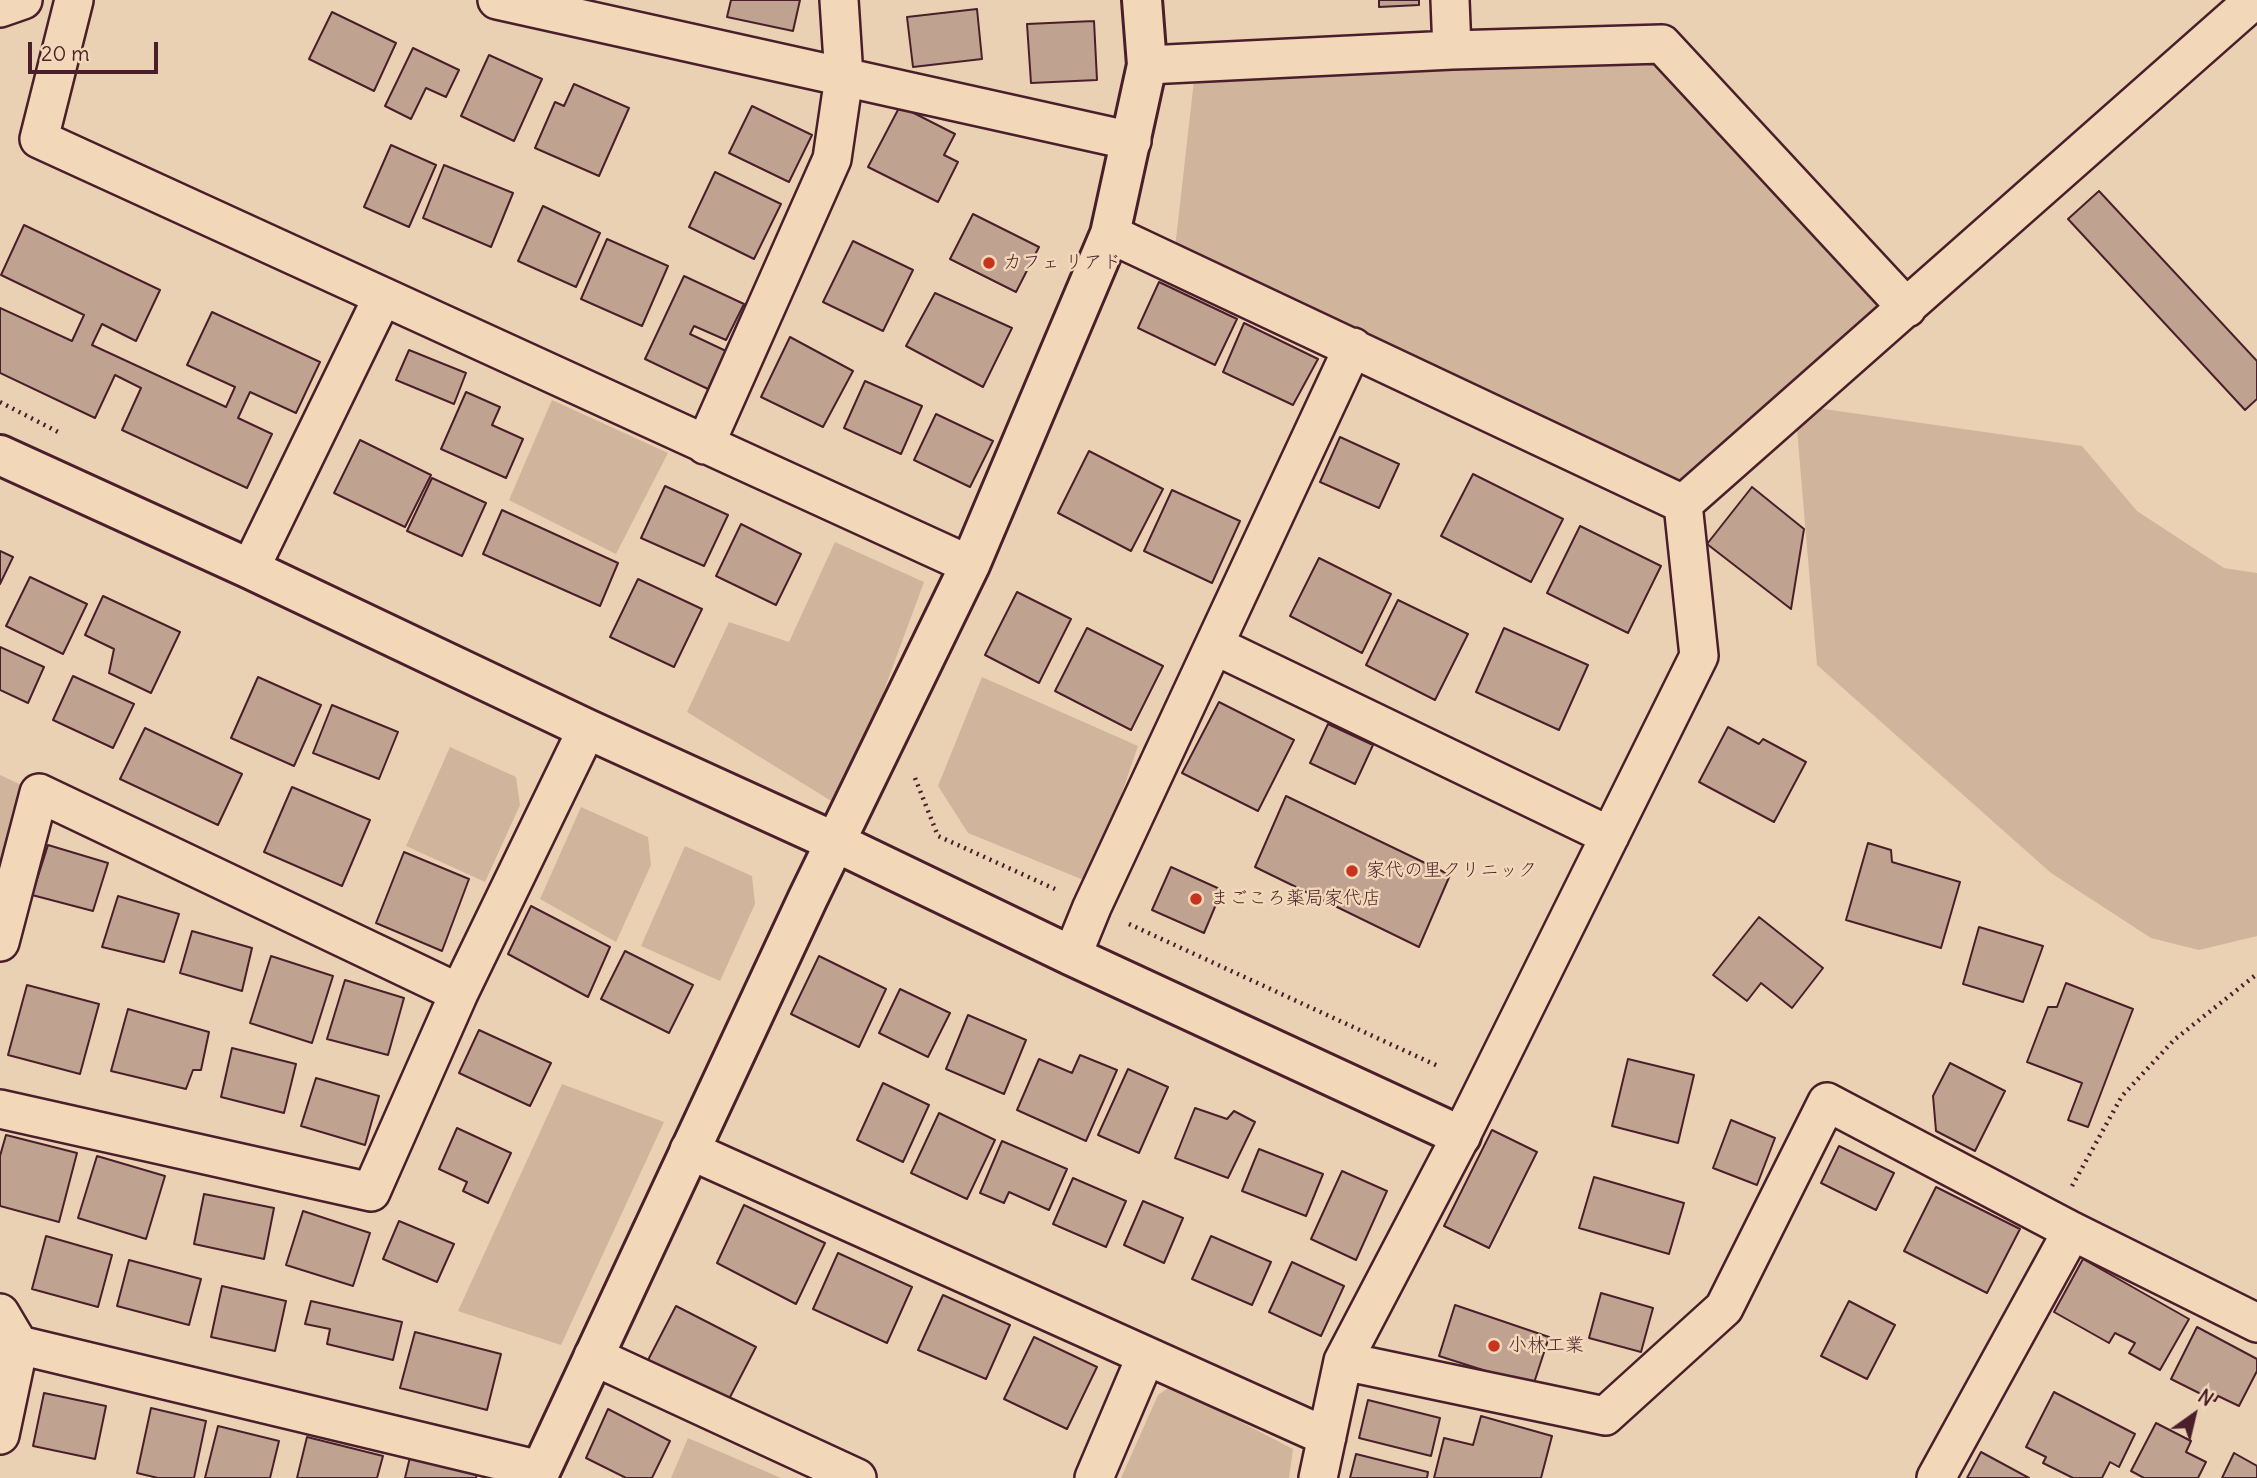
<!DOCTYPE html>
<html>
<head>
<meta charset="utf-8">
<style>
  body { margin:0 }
  #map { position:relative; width:2257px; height:1478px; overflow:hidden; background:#ebd1b3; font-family:Delius,sans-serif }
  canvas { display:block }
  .north { position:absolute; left:2159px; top:1380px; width:70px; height:70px; -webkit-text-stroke:5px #f2d8b9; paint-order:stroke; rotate:34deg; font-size:19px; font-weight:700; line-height:28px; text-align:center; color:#4a1f2b }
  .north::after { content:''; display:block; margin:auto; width:24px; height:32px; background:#4a1f2b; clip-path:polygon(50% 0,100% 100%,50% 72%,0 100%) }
  .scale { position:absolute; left:28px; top:42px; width:130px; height:32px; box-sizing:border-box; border:4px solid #4a1f2b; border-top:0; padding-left:9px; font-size:21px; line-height:24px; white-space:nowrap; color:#4a1f2b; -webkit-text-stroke:5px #f2d8b9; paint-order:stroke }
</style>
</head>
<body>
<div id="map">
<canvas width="2257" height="1478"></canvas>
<div class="north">N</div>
<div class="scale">20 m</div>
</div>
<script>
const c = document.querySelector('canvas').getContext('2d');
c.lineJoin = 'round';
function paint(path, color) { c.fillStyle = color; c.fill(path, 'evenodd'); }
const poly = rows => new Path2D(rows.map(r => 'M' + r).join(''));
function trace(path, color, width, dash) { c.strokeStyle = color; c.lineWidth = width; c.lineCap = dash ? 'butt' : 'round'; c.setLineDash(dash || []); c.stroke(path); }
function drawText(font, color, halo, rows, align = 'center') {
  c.font = font + ' Delius,"Klee One",sans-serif'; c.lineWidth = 5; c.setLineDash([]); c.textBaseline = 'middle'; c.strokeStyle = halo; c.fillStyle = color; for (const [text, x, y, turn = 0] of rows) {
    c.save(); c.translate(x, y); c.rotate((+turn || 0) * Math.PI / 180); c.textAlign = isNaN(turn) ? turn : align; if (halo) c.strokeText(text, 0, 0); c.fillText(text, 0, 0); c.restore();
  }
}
paint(poly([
  [1662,44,1907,308,1796,405,2082,446,2137,511,2224,568,2257,573,2257,936,2199,950,2151,938,2051,873,1817,665,1795,406,1692,495,1175,248,1196,63],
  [552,400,668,453,616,554,509,500],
  [835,542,924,582,841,807,687,712,729,622,789,642],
  [982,677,1138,746,1091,883,968,833,938,786],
  [450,747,516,777,520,805,485,882,406,846],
  [0,775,39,793,0,911],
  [581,807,648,837,651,865,616,942,540,899],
  [685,846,752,876,755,904,720,981,641,946],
  [562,1084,664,1122,561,1345,458,1311],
  [1171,1386,1293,1449,1289,1478,1121,1478,1158,1395],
  [688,1438,781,1478,671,1478]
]), '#d1b49c');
const building = poly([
  [731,0,800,0,793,31,727,17,731,0],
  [1379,0,1419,0,1419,5,1379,7,1379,0],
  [977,9,982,59,913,67,907,17,977,9],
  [332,12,396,43,374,91,309,59,332,12],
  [1094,21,1097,80,1031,83,1027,24,1094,21],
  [413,48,459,70,446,97,426,88,411,119,385,106,413,48],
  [489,55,542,79,514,141,461,116,489,55],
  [574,84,629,108,599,176,535,148,555,102,564,106,574,84],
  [752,106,812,135,789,182,729,153,752,106],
  [900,106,955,134,944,155,958,162,938,202,868,167,900,106],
  [391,145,436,165,409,227,364,207,391,145],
  [444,165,513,193,491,247,423,218,444,165],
  [715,172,781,204,754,259,689,227,715,172],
  [2099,191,2257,361,2257,399,2245,410,2068,219,2099,191],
  [543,206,600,233,576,287,518,261,543,206],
  [973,214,1039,247,1016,292,950,259,973,214],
  [24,225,160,290,136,341,102,324,92,345,226,407,235,387,187,365,212,312,320,362,296,413,250,392,238,418,272,434,247,488,122,430,141,388,115,375,95,418,0,373,0,308,72,341,84,315,1,275,24,225],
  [607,239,668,266,642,326,581,299,607,239],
  [853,241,913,270,883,331,823,302,853,241],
  [684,276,744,304,726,340,694,326,690,334,726,351,708,389,645,359,684,276],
  [1159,282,1237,319,1215,365,1138,328,1159,282],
  [935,293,1012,328,983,387,906,346,935,293],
  [1244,323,1318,359,1293,405,1223,372,1244,323],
  [790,337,853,371,823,427,761,397,790,337],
  [409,350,466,373,454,404,396,380,409,350],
  [865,381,922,406,901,454,844,428,865,381],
  [466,392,500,407,492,425,523,439,506,478,441,449,466,392],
  [936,414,993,441,970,487,914,460,936,414],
  [1340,437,1399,464,1379,508,1320,482,1340,437],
  [360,440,431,475,405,527,334,493,360,440],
  [1089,451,1163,489,1131,551,1058,513,1089,451],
  [1473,474,1563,519,1531,582,1441,536,1473,474],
  [432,478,486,503,462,556,407,531,432,478],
  [665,486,728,515,704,566,641,538,665,486],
  [1752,487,1804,529,1791,609,1707,544,1752,487],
  [1172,490,1240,521,1212,583,1144,551,1172,490],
  [502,510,618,563,600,606,483,554,502,510],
  [741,524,801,554,776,605,716,576,741,524],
  [1580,526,1661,566,1628,633,1547,593,1580,526],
  [0,551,13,557,0,584,0,551],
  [1319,558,1391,594,1362,653,1290,616,1319,558],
  [30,577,87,604,63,654,6,626,30,577],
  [638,579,702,609,674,667,610,637,638,579],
  [1017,592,1071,619,1039,683,985,655,1017,592],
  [103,596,180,632,151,693,109,673,114,649,85,635,103,596],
  [1398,600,1468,634,1435,700,1366,665,1398,600],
  [1087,628,1163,666,1131,730,1055,691,1087,628],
  [1504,628,1588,665,1559,730,1476,692,1504,628],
  [0,647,44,667,28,703,0,690,0,647],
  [73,676,134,704,113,748,53,720,73,676],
  [258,677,321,705,294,766,231,738,258,677],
  [1219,702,1294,740,1258,811,1182,773,1219,702],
  [332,705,398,732,379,779,313,753,332,705],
  [1328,724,1373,745,1355,784,1310,763,1328,724],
  [1728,727,1759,744,1763,739,1806,762,1774,822,1699,782,1728,727],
  [145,728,242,774,218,825,120,779,145,728],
  [292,787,370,820,342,886,264,852,292,787],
  [1286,796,1450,875,1419,947,1255,867,1286,796],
  [1868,843,1891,850,1892,862,1960,882,1941,948,1846,920,1868,843],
  [48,845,108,863,93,911,32,895,48,845],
  [404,852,469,879,442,951,376,923,404,852],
  [1171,867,1222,890,1204,933,1152,910,1171,867],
  [118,896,179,914,164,962,102,947,118,896],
  [531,906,610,947,588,997,508,954,531,906],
  [1759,917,1823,968,1792,1008,1761,983,1747,1001,1713,975,1759,917],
  [1979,927,2043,946,2023,1002,1963,984,1979,927],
  [192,931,252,948,242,991,180,973,192,931],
  [625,951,693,985,669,1033,601,999,625,951],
  [271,956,333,976,312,1043,250,1023,271,956],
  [819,956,886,989,859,1047,791,1014,819,956],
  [345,980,404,998,388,1055,327,1039,345,980],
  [2066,983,2133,1009,2088,1127,2068,1120,2082,1083,2027,1062,2048,1007,2057,1007,2066,983],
  [27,985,99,1004,80,1074,8,1055,27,985],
  [900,989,950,1013,928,1057,879,1033,900,989],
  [128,1009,209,1032,201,1070,193,1070,186,1089,111,1071,128,1009],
  [968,1015,1026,1040,1004,1094,946,1069,968,1015],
  [479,1030,551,1063,530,1106,459,1073,479,1030],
  [232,1048,296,1064,284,1113,221,1097,232,1048],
  [1080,1055,1117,1070,1086,1141,1017,1110,1039,1059,1072,1073,1080,1055],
  [1628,1059,1694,1075,1678,1143,1612,1126,1628,1059],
  [1950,1063,2005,1091,1975,1151,1936,1131,1933,1096,1950,1063],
  [1128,1069,1168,1087,1139,1153,1098,1135,1128,1069],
  [316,1078,379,1096,365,1145,301,1126,316,1078],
  [883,1083,929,1105,903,1162,857,1140,883,1083],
  [1195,1108,1227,1119,1234,1111,1255,1122,1228,1178,1175,1158,1195,1108],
  [939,1113,995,1140,967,1199,911,1173,939,1113],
  [1731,1120,1775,1138,1757,1185,1713,1168,1731,1120],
  [457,1128,511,1153,488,1203,463,1191,467,1182,439,1169,457,1128],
  [1492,1130,1537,1152,1489,1248,1444,1226,1492,1130],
  [6,1135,77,1153,59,1222,0,1206,0,1156,6,1135],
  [1002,1141,1067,1169,1049,1210,1009,1192,1004,1203,980,1193,1002,1141],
  [1839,1146,1894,1173,1876,1210,1821,1183,1839,1146],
  [1259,1149,1323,1174,1306,1216,1242,1191,1259,1149],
  [97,1156,165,1176,146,1239,78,1218,97,1156],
  [1342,1171,1387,1191,1356,1260,1311,1239,1342,1171],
  [1594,1177,1684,1203,1669,1254,1579,1228,1594,1177],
  [1073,1178,1126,1201,1106,1247,1053,1224,1073,1178],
  [1936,1187,2020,1229,1987,1293,1904,1251,1936,1187],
  [204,1194,274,1208,264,1259,194,1244,204,1194],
  [1143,1201,1183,1218,1164,1263,1124,1245,1143,1201],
  [744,1205,825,1243,796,1304,717,1263,744,1205],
  [303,1211,370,1233,353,1286,286,1265,303,1211],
  [399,1221,454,1244,437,1282,383,1259,399,1221],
  [46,1236,112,1255,98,1307,32,1289,46,1236],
  [1211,1236,1271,1262,1252,1305,1192,1279,1211,1236],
  [838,1253,912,1287,887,1343,813,1309,838,1253],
  [2083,1259,2189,1319,2160,1370,2129,1353,2135,1343,2115,1333,2109,1343,2054,1312,2083,1259],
  [129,1260,201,1279,189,1325,117,1306,129,1260],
  [1292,1262,1344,1286,1321,1336,1269,1312,1292,1262],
  [222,1286,286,1301,275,1351,211,1337,222,1286],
  [1601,1293,1653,1308,1641,1352,1589,1338,1601,1293],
  [943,1295,1010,1325,986,1379,918,1350,943,1295],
  [311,1301,402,1322,393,1360,327,1344,330,1329,305,1324,311,1301],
  [1849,1301,1895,1325,1867,1379,1821,1356,1849,1301],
  [1455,1305,1549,1337,1533,1386,1439,1356,1455,1305],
  [676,1306,756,1347,728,1401,648,1360,676,1306],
  [2197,1327,2257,1359,2257,1371,2239,1406,2218,1396,2215,1401,2171,1379,2197,1327],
  [415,1332,501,1354,487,1410,400,1388,415,1332],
  [1034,1337,1097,1367,1067,1429,1004,1399,1034,1337],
  [2054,1392,2135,1434,2119,1467,2110,1462,2102,1478,2073,1478,2043,1463,2046,1457,2026,1447,2054,1392],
  [44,1393,106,1406,95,1459,33,1446,44,1393],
  [1368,1400,1440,1418,1431,1456,1359,1438,1368,1400],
  [151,1408,206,1421,194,1478,158,1478,137,1473,151,1408],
  [608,1409,670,1441,652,1478,626,1478,586,1458,608,1409],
  [1481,1416,1552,1436,1541,1478,1434,1478,1444,1438,1473,1445,1481,1416],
  [2156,1423,2191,1441,2186,1452,2206,1462,2198,1478,2144,1478,2131,1471,2156,1423],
  [218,1426,279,1441,270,1478,205,1478,218,1426],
  [307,1437,383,1456,377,1478,297,1478,307,1437],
  [1981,1452,2029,1478,1967,1478,1981,1452],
  [2234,1453,2257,1466,2257,1478,2222,1478,2234,1453],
  [1356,1454,1428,1472,1427,1478,1350,1478,1356,1454],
  [410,1457,477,1473,476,1478,405,1478,410,1457]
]);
paint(building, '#c0a290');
trace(building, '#4a1f2b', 2);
const street = poly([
  [74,0,39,139,970,565],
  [497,0,1132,141],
  [1450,0,1452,50],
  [0,8,23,0],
  [1147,65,1452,50,1662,44,1907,308],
  [1110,234,1683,504],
  [705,445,832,159,844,77,839,0],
  [1683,504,2254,0],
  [250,569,382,298],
  [1216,646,1610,836],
  [0,942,39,793,459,993,587,729],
  [1072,956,1092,907,1353,347],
  [0,1109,371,1192,459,993],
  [689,1150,1327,1437],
  [0,1313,19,1345,0,1435],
  [19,1345,540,1470],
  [593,1356,857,1478],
  [1343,1361,1605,1416,1724,1308,1827,1102,2072,1231,2257,1323],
  [1094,1478,1146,1356],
  [1318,1478,1343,1361,1461,1136,1699,656,1683,504],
  [1936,1478,2072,1231]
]);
const secondary = poly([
  [0,455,250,569,587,729,835,842,1072,956,1461,1136],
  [537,1478,808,898,970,565,1110,234,1147,65,1142,0]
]);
trace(street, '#4a1f2b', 42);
trace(secondary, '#4a1f2b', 44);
trace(poly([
  [0,402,62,434],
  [915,778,938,836,1055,889],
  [1129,924,1438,1066],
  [2072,1186,2122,1096,2174,1040,2257,974]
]), '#4a1f2b', 4.5, [2, 5]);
trace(street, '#f2d8b9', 37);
trace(secondary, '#f2d8b9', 38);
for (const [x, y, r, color] of [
  [989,263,7,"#c8321e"],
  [1352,871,7,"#c8321e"],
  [1196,899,7,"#c8321e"],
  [1494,1346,7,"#c8321e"]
]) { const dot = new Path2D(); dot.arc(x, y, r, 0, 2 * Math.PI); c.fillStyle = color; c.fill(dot); trace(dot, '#f2d8b9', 2.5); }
drawText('19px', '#4a1f2b', '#f2d8b9', [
  ["カフェ リアド",1003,263],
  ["家代の里クリニック",1366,871],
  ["まごころ薬局家代店",1210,899],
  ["小林工業",1508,1346]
], 'left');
</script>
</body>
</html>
